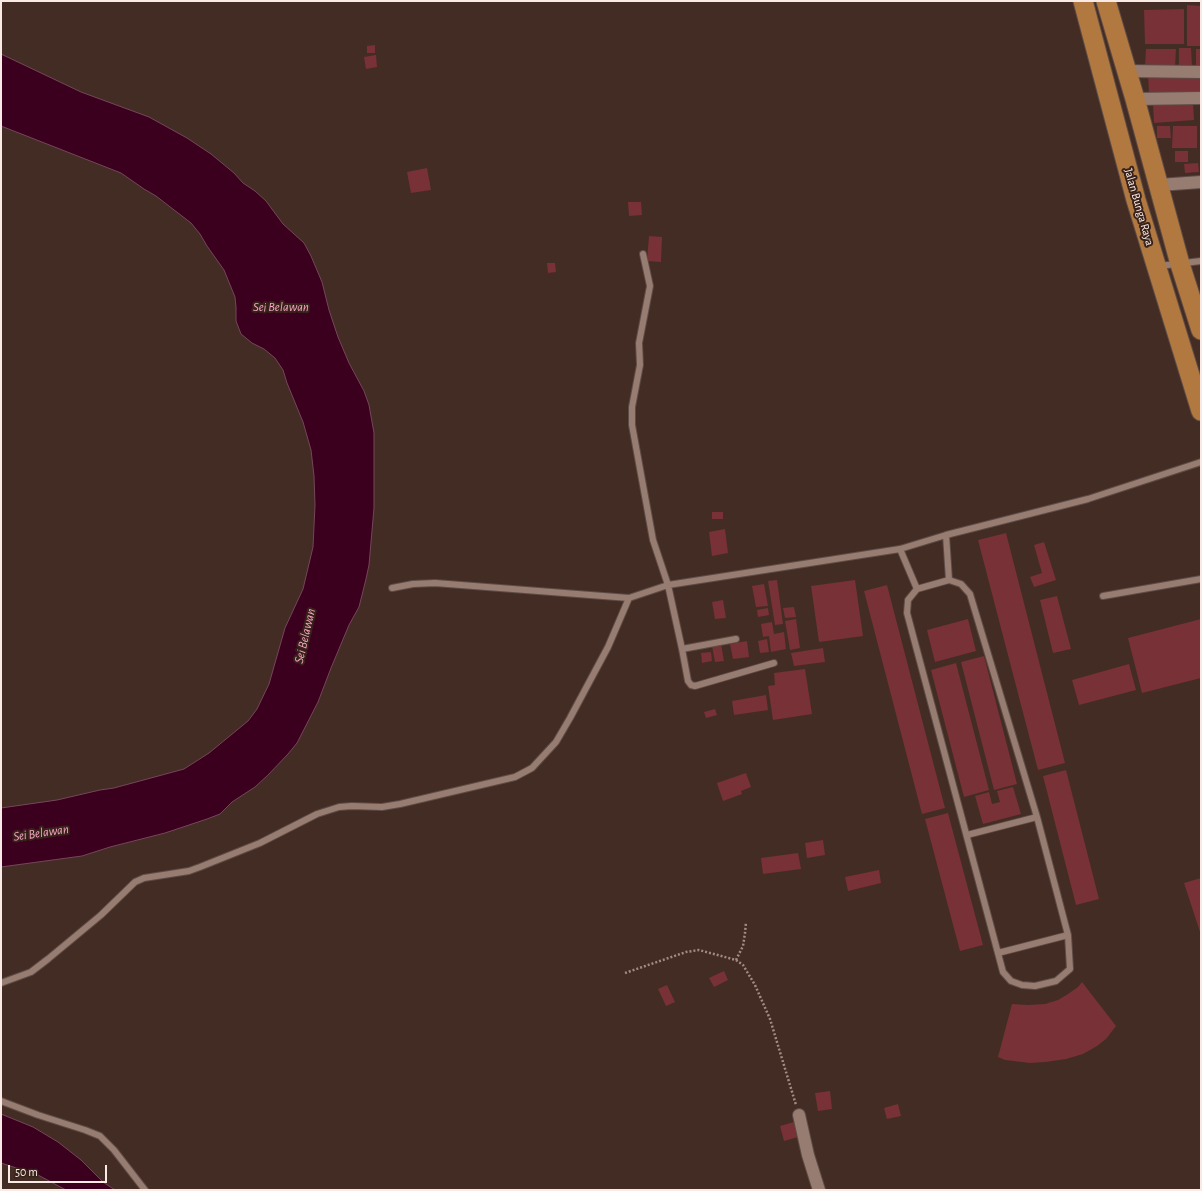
<!DOCTYPE html>
<html>
<head>
<meta charset="utf-8">
<style>
  body { margin:0 }
  #map { position:relative; width:1202px; height:1191px; overflow:hidden; background:#432c24; font-family:"Alegreya Sans",sans-serif }
  canvas { display:block }
  .frame { position:absolute; inset:0; border:2px solid #f9eae5; pointer-events:none }
  .scale { position:absolute; left:8px; top:1165px; width:99px; height:18px; box-sizing:border-box; border:2px solid #f9eae5; border-top:0; padding-left:5px; font-size:12px; line-height:14px; white-space:nowrap; color:#f9eae5; -webkit-text-stroke:3px #38221a; paint-order:stroke }
</style>
</head>
<body>
<div id="map">
<canvas width="1202" height="1191"></canvas>
<div class="frame"></div>
<div class="scale">50 m</div>
</div>
<script>
const c = document.querySelector('canvas').getContext('2d');
c.lineJoin = 'round';
function paint(path, color) { c.fillStyle = color; c.fill(path, 'evenodd'); }
const poly = rows => new Path2D(rows.map(r => 'M' + r).join(''));
function trace(path, color, width, dash) { c.strokeStyle = color; c.lineWidth = width; c.lineCap = dash ? 'butt' : 'round'; c.setLineDash(dash || []); c.stroke(path); }
function drawText(font, color, halo, rows, align = 'center') {
  c.font = font + ' "Alegreya Sans",sans-serif'; c.lineWidth = 4; c.setLineDash([]); c.textBaseline = 'middle'; c.strokeStyle = halo; c.fillStyle = color; for (const [text, x, y, turn = 0] of rows) {
    c.save(); c.translate(x, y); c.rotate((+turn || 0) * Math.PI / 180); c.textAlign = isNaN(turn) ? turn : align; if (halo) c.strokeText(text, 0, 0); c.fillText(text, 0, 0); c.restore();
  }
}
const water = poly([
  [1,54,81,92,149,117,187,138,211,154,234,173,243,183,255,191,266,201,283,224,304,243,311,256,322,282,329,310,338,337,349,363,364,391,369,405,374,433,374,508,369,565,366,579,359,607,349,625,331,668,318,702,297,743,288,754,268,775,255,787,232,802,220,814,207,819,165,833,110,847,82,856,1,867,1,808,57,800,100,790,114,788,184,769,209,753,248,721,257,709,269,684,285,628,303,589,313,547,315,505,314,476,311,450,303,422,287,383,283,370,275,358,264,349,252,343,241,334,236,321,236,307,235,297,224,270,207,246,200,234,191,223,156,196,144,189,121,173,1,126,1,54],
  [1,1114,33,1127,58,1142,81,1160,103,1182,115,1190,66,1190,38,1175,1,1163,1,1114]
]);
paint(water, '#3c001f');
trace(water, '#75465a', 1);
paint(poly([
  [1187,5,1201,6,1201,46,1187,46],
  [1184,9,1184,44,1145,44,1144,10],
  [375,45,375,53,367,53,367,46],
  [1179,48,1191,48,1192,66,1179,66],
  [1146,49,1176,49,1175,67,1145,67],
  [1196,49,1201,49,1201,66,1196,66],
  [376,55,377,67,366,69,364,57],
  [1201,73,1201,93,1149,94,1148,74],
  [1193,102,1194,120,1154,123,1153,104],
  [1157,126,1170,126,1171,138,1157,138],
  [1173,126,1197,126,1197,148,1172,148],
  [1175,151,1188,151,1188,162,1175,162],
  [1198,163,1199,172,1185,173,1184,164],
  [427,168,431,190,411,193,407,172],
  [628,202,641,202,642,215,629,216],
  [649,236,662,237,661,262,647,261],
  [547,263,555,263,556,272,548,273],
  [712,512,723,512,723,519,712,519],
  [725,529,728,553,712,556,709,532],
  [1006,533,1065,763,1038,770,978,540],
  [1044,542,1056,580,1034,587,1030,577,1042,573,1034,545],
  [777,580,783,624,775,625,768,581],
  [855,580,863,636,819,642,811,586],
  [764,584,768,606,756,607,752,586],
  [887,585,945,808,922,814,864,591],
  [1057,596,1071,649,1053,653,1040,600],
  [723,600,726,618,715,619,712,602],
  [794,607,796,617,785,618,783,608],
  [768,608,769,615,758,617,757,610],
  [796,619,800,648,790,650,785,621],
  [968,619,976,651,935,662,927,630],
  [1201,619,1201,678,1142,693,1128,638],
  [772,622,774,634,784,632,786,649,771,652,769,636,763,637,761,624],
  [767,639,769,652,760,653,758,641],
  [747,641,749,657,733,659,730,644],
  [721,644,724,661,715,662,712,646],
  [823,648,825,662,794,666,791,653],
  [711,652,712,661,702,663,701,653],
  [984,656,1017,784,994,790,961,662],
  [956,663,989,790,964,797,931,670],
  [1129,664,1136,690,1079,705,1072,680],
  [805,669,812,714,773,720,768,686,775,685,774,673],
  [766,695,768,710,734,715,732,701],
  [715,709,717,715,706,718,704,712],
  [1066,770,1099,899,1076,905,1043,776],
  [746,773,751,787,741,791,742,794,723,801,717,783],
  [1013,787,1021,814,983,824,975,796,989,792,992,804,1000,802,997,791],
  [948,813,983,945,960,951,925,819],
  [823,840,825,855,807,858,805,843],
  [798,853,801,869,763,874,761,858],
  [879,870,881,883,848,891,845,877],
  [1201,878,1201,935,1184,883],
  [724,971,728,980,714,987,709,978],
  [1082,982,1116,1026,1106,1039,1097,1046,1083,1054,1066,1059,1046,1062,1030,1063,1005,1060,998,1057,1012,1004,1028,1005,1045,1004,1058,1000,1068,994,1078,987],
  [667,985,675,1002,666,1006,658,989],
  [830,1091,832,1109,818,1111,815,1093],
  [898,1104,901,1116,887,1119,884,1108],
  [794,1122,798,1137,784,1141,780,1126]
]), '#773137');
const lane = poly([
  [643,254,650,286,639,343,640,365,632,407,632,425,653,540,668,585,682,649,688,681,691,685,695,686,774,663],
  [1159,266,1201,261],
  [900,549,917,589,908,600,907,613,1003,972,1011,981,1022,985,1035,986,1056,981,1070,969,1068,935,1037,817,970,594,961,584,949,580,946,535],
  [392,588,413,584,435,583,629,598,668,585,900,549,946,535,1088,499,1201,462],
  [917,589,949,580],
  [1103,596,1201,579],
  [682,649,736,639],
  [967,835,1037,817],
  [998,953,1068,935],
  [1,983,31,972,48,959,101,915,135,882,144,878,189,871,200,867,260,843,317,814,339,807,352,806,382,807,400,804,515,777,532,768,556,742,570,718,608,647,629,598],
  [1,1101,38,1115,85,1130,100,1136,114,1150,145,1190]
]);
const street = poly([
  [1127,71,1201,72],
  [1135,99,1201,98],
  [1159,185,1201,182],
  [799,1115,808,1155,819,1190]
]);
const primary = poly([
  [1083,1,1136,200,1201,411],
  [1106,1,1135,99,1180,264,1201,330]
]);
trace(lane, '#5e4c45', 8);
trace(street, '#5e4c45', 14);
trace(primary, '#5e4c45', 21);
trace(poly([
  [736,960,743,946,745,933,746,922],
  [625,973,686,952,699,950,736,960,743,965,755,985,770,1019,796,1105]
]), '#9f8c85', 2.5, [2, 2]);
trace(lane, '#977c72', 6);
trace(street, '#977c72', 12);
trace(primary, '#b17840', 19);
drawText('12px', '#f9eae5', '#38221a', [
  ["Jalan Bunga Raya",1139,207,74]
]);
drawText('italic 13px', '#f6a6c5', '#38221a', [
  ["Sei Belawan",281,307],
  ["Sei Belawan",305,636,-77],
  ["Sei Belawan",41,833,-8]
]);
</script>
</body>
</html>
